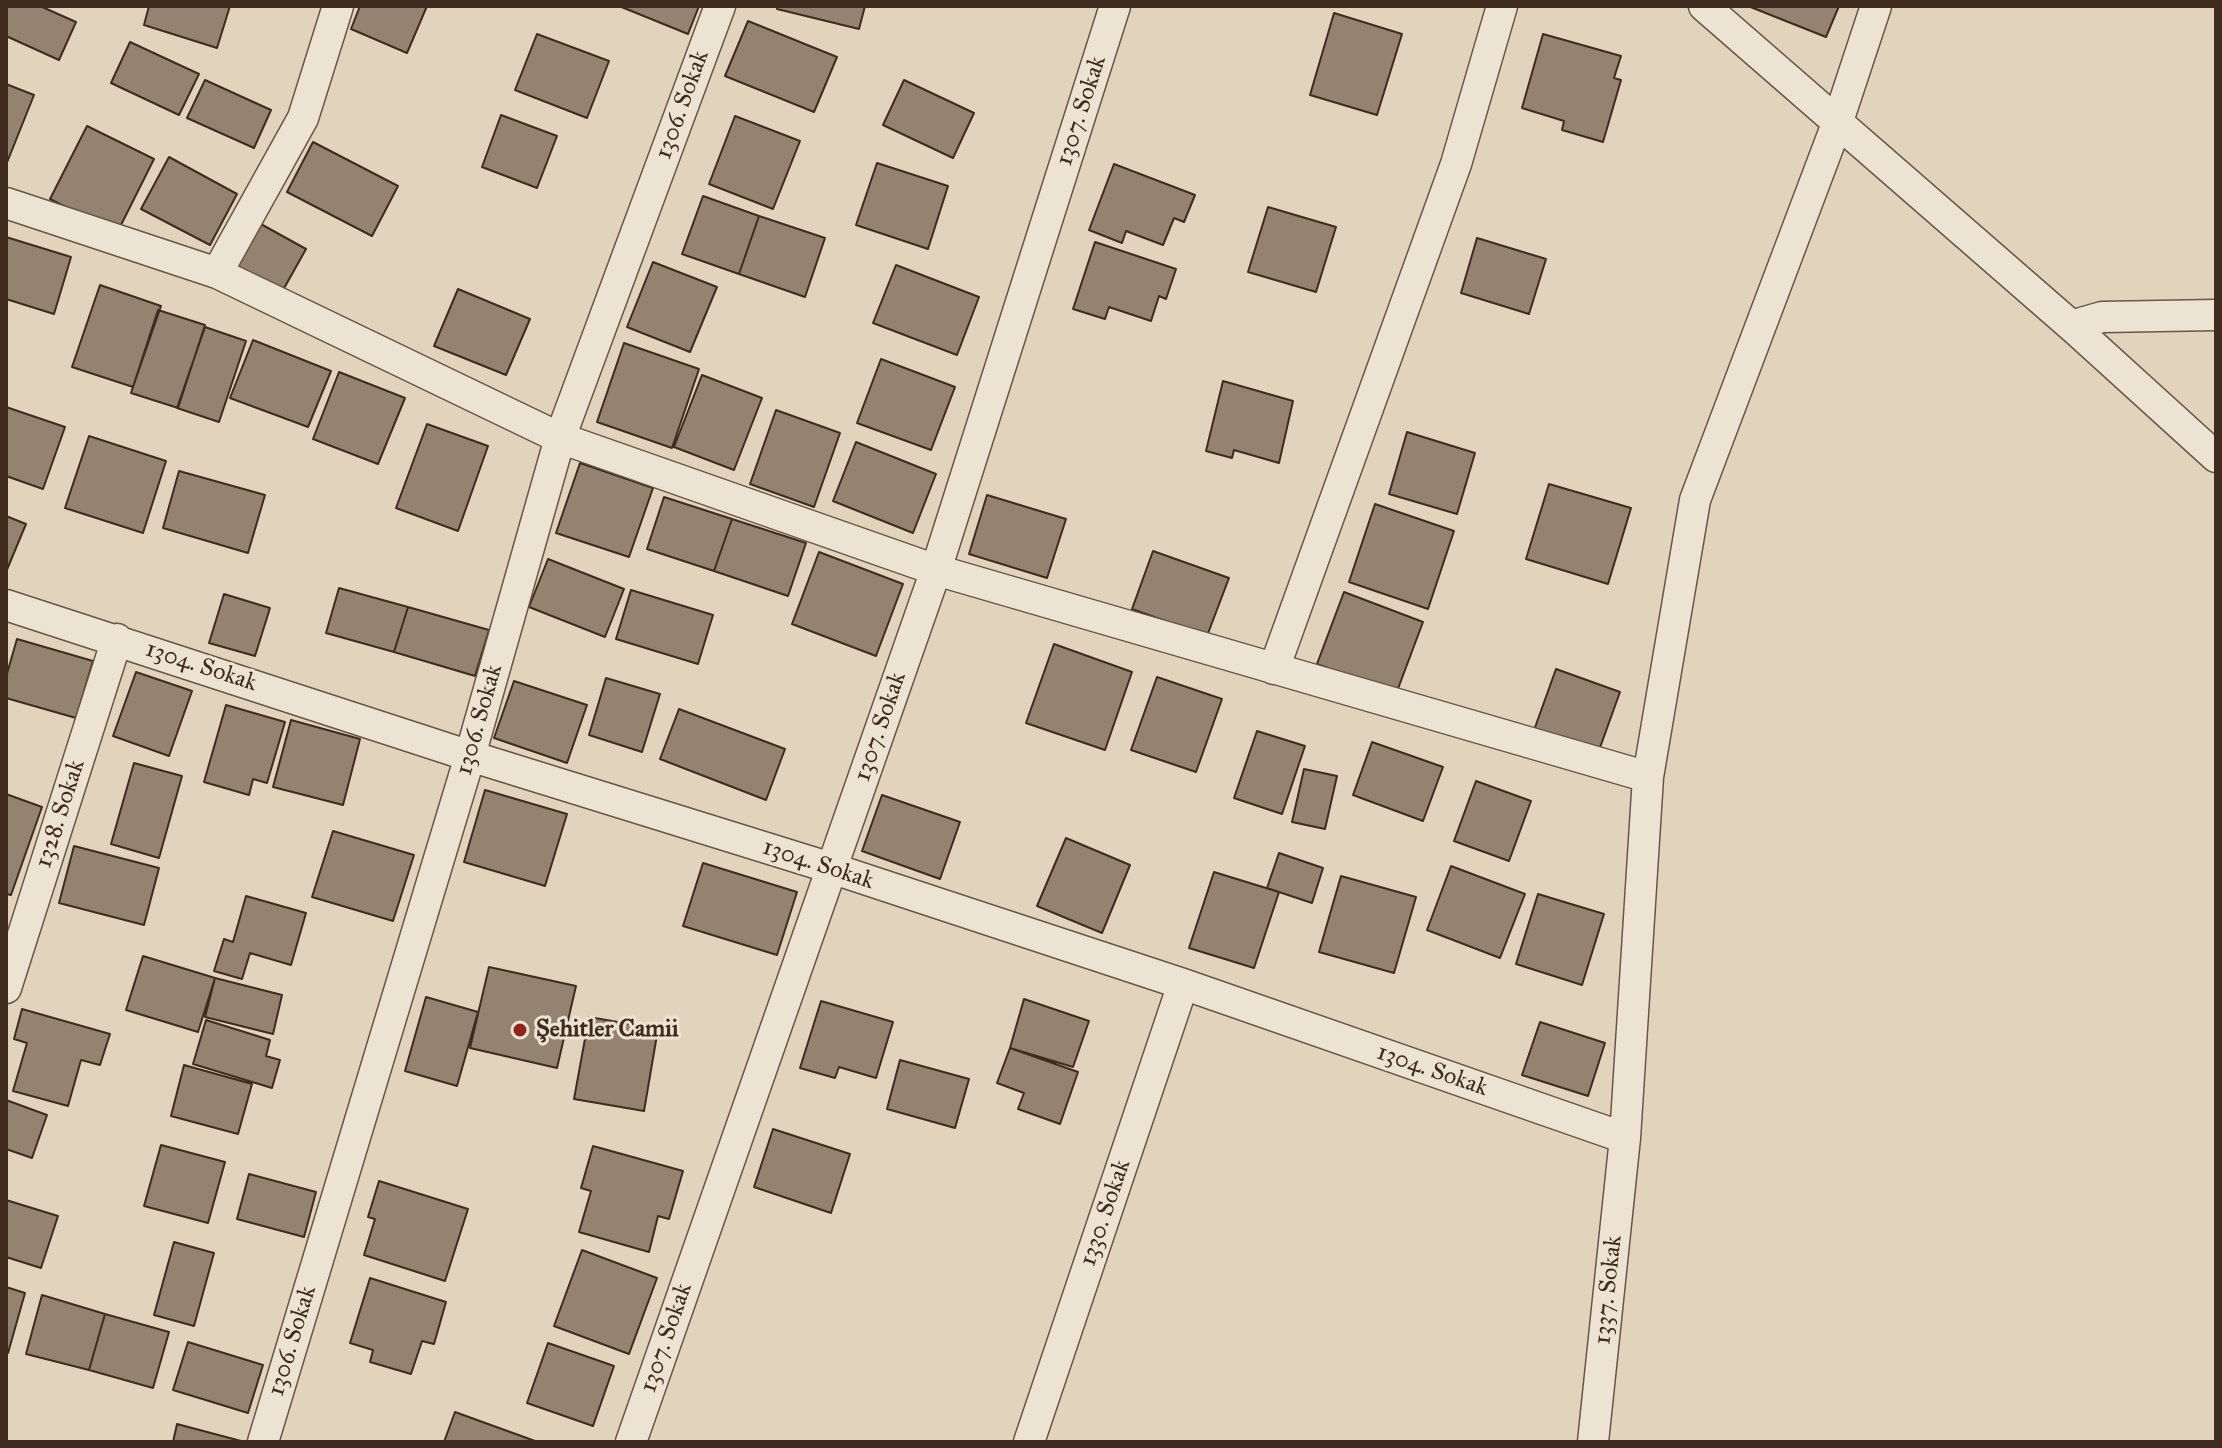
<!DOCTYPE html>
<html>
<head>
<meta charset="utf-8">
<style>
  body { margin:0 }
  #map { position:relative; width:2222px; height:1448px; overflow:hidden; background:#e2d4bc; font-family:"IM FELL Great Primer",serif }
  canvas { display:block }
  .frame { position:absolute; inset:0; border:8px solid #402c1e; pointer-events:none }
</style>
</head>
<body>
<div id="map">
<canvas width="2222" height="1448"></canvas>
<div class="frame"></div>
</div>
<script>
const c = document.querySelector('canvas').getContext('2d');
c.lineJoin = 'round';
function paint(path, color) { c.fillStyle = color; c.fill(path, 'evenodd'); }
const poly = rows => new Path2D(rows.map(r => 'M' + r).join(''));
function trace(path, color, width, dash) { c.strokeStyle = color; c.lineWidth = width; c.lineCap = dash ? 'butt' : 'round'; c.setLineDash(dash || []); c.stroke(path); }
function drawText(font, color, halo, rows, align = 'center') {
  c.font = font + ' "IM FELL Great Primer",serif'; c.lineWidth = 6; c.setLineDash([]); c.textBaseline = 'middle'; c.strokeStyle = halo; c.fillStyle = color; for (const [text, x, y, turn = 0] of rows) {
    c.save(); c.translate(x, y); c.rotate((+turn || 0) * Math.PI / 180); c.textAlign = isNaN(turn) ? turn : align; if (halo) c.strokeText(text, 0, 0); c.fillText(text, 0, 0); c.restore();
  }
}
const building = poly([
  [6,6,40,6,76,22,59,60,6,36,6,6],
  [149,6,230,6,217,48,144,25,149,6],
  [360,6,427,6,407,53,351,29,360,6],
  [619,6,699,6,688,34,619,6],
  [778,6,865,6,859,29,777,9,778,6],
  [1748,6,1839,6,1826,37,1748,6],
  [1334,13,1402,34,1377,115,1310,95,1334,13],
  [748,21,837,57,814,112,725,76,748,21],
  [537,34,609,61,587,118,515,90,537,34],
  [1543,34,1621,56,1614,78,1621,80,1603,142,1562,130,1564,121,1522,108,1543,34],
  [130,42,199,74,179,115,111,83,130,42],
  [205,80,271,110,254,148,187,118,205,80],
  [904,80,974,113,953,158,883,125,904,80],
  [6,84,34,95,6,165,6,84],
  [501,115,557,136,537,188,482,167,501,115],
  [735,116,800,141,773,209,709,184,735,116],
  [87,126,154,159,117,233,50,199,87,126],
  [313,142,398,186,372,236,287,192,313,142],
  [169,157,237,194,210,245,141,209,169,157],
  [877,163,948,186,928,249,856,225,877,163],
  [1114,164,1195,195,1184,222,1174,218,1163,245,1126,231,1122,243,1089,230,1114,164],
  [703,196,759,216,739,274,682,254,703,196],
  [1268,207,1336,227,1316,292,1248,272,1268,207],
  [759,216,825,238,805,297,739,274,759,216],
  [259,223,306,249,282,292,235,266,259,223],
  [6,237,71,257,54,314,6,299,6,237],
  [1477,238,1546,259,1529,314,1461,293,1477,238],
  [1095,242,1176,269,1166,299,1159,296,1151,321,1109,307,1105,319,1073,309,1095,242],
  [653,262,717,287,690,352,627,327,653,262],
  [896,265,979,297,957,355,873,323,896,265],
  [100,285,161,306,133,387,72,367,100,285],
  [458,289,530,319,506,375,434,346,458,289],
  [158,310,205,325,178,408,131,393,158,310],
  [205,327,246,341,219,422,177,408,205,327],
  [253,340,331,371,308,427,230,398,253,340],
  [624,343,699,369,672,448,597,422,624,343],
  [881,359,955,387,931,450,857,423,881,359],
  [339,372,405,398,378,464,313,439,339,372],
  [702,375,762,398,734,470,674,447,702,375],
  [1223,381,1293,401,1279,463,1234,450,1232,458,1206,451,1223,381],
  [6,407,65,427,43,489,6,476,6,407],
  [776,410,840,433,814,507,750,484,776,410],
  [427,424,488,446,458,531,396,508,427,424],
  [1407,432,1475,453,1457,514,1389,494,1407,432],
  [89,436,166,461,143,533,65,508,89,436],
  [856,442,936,474,913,533,833,501,856,442],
  [580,463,653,488,629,557,556,533,580,463],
  [179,471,265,495,248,553,163,528,179,471],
  [1549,484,1631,508,1608,584,1526,559,1549,484],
  [987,495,1066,519,1047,578,969,554,987,495],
  [664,497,732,519,714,571,647,549,664,497],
  [1375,504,1454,531,1428,609,1349,582,1375,504],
  [6,516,26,524,6,572,6,516],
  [732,519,806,543,788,596,714,571,732,519],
  [1153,551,1229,578,1207,636,1132,609,1153,551],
  [819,552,903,584,876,656,792,624,819,552],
  [548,559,624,589,605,637,529,607,548,559],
  [339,588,408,607,394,652,326,633,339,588],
  [631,590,713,615,698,664,616,639,631,590],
  [1344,592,1423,622,1396,694,1317,664,1344,592],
  [224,594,270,608,255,656,209,643,224,594],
  [408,607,489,630,475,676,394,652,408,607],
  [17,639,93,661,76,718,6,698,6,677,17,639],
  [1054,644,1132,672,1105,750,1026,723,1054,644],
  [1556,669,1620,692,1597,756,1533,733,1556,669],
  [136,672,192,691,169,756,113,736,136,672],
  [1157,677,1222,699,1196,772,1131,750,1157,677],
  [606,678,660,694,642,752,589,735,606,678],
  [514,681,587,705,567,763,494,738,514,681],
  [226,705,285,722,267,783,253,779,249,795,204,782,226,705],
  [679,709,785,749,766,800,660,759,679,709],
  [291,720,360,739,343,805,273,787,291,720],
  [1257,731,1305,746,1282,814,1234,798,1257,731],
  [1372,742,1443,767,1423,821,1353,795,1372,742],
  [134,763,182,776,159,858,111,844,134,763],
  [1304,769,1337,776,1325,829,1292,822,1304,769],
  [1476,781,1531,801,1509,861,1454,841,1476,781],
  [485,790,567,814,545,886,464,862,485,790],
  [6,794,42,807,11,895,6,894,6,794],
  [882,795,960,822,940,879,862,851,882,795],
  [333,831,414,855,393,921,312,897,333,831],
  [1066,838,1130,865,1102,933,1037,906,1066,838],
  [74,846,159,868,144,925,59,903,74,846],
  [1279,853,1323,868,1312,903,1267,888,1279,853],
  [703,863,797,892,777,955,683,926,703,863],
  [1451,866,1525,894,1500,958,1427,930,1451,866],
  [1214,872,1279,892,1254,968,1189,948,1214,872],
  [1341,876,1416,897,1394,973,1319,952,1341,876],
  [1538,894,1604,914,1582,985,1516,964,1538,894],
  [246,896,306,913,291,965,250,953,242,979,214,971,224,939,233,942,246,896],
  [143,956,215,978,198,1032,126,1010,143,956],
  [489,967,576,986,557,1068,470,1048,489,967],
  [215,978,282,995,273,1034,205,1017,215,978],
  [426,997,478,1012,457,1086,405,1071,426,997],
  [1024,999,1089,1021,1073,1067,1010,1048,1024,999],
  [821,1001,893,1022,876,1078,839,1067,835,1078,800,1068,821,1001],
  [22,1009,110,1034,100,1065,81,1060,68,1106,13,1091,27,1043,14,1039,22,1009],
  [589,1017,658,1029,644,1111,574,1099,589,1017],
  [206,1020,270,1040,266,1056,280,1060,272,1088,193,1064,206,1020],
  [1540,1022,1605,1043,1588,1096,1522,1075,1540,1022],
  [1010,1048,1078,1072,1060,1124,1018,1109,1024,1093,997,1083,1010,1048],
  [900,1060,969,1079,955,1128,887,1109,900,1060],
  [184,1065,252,1084,238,1134,171,1116,184,1065],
  [6,1100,47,1115,32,1158,6,1149,6,1100],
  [773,1129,850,1154,831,1213,754,1187,773,1129],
  [161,1145,225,1162,208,1223,144,1206,161,1145],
  [593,1146,683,1171,669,1219,658,1216,649,1252,579,1232,591,1191,581,1188,593,1146],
  [249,1174,316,1192,304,1237,237,1219,249,1174],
  [379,1181,468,1209,445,1281,364,1255,375,1219,368,1217,379,1181],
  [6,1200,58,1216,41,1268,6,1257,6,1200],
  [174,1242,214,1253,194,1326,154,1315,174,1242],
  [582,1250,657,1278,629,1354,554,1326,582,1250],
  [370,1278,446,1302,434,1344,422,1341,411,1374,370,1362,373,1350,350,1343,370,1278],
  [6,1287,25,1293,8,1353,6,1352,6,1287],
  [42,1295,105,1314,89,1370,26,1354,42,1295],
  [105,1314,169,1332,153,1388,89,1370,105,1314],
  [188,1342,263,1365,248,1413,173,1390,188,1342],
  [548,1343,614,1366,593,1426,527,1403,548,1343],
  [455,1412,535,1441,444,1442,455,1412],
  [177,1424,241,1441,173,1442,177,1424]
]);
paint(building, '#948370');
trace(building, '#402c1e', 2);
const street = poly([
  [1704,6,2075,329,2216,457],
  [6,203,217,273,560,438,936,570,1648,777],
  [217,273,303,118,338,6],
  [2075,329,2081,323,2102,317,2216,315],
  [6,605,470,756,831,868,1183,984,1625,1138],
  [1274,669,1456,164,1502,6],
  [6,988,117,639],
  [263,1442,470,756,560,438,720,6],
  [631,1442,936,570,1115,6],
  [1029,1442,1183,984],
  [1593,1442,1625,1138,1648,777,1695,500,1838,121,1876,6]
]);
trace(street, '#685646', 33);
trace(street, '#ece3d3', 30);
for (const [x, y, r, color] of [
  [520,1030,8,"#8f2418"]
]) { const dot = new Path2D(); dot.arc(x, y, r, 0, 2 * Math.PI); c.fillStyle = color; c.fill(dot); trace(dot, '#ece3d3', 3); }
drawText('24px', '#402c1e', '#ece3d3', [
  ["1306. Sokak",683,105,-70],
  ["1307. Sokak",1082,111,-72],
  ["1304. Sokak",201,667,18],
  ["1306. Sokak",480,720,-74],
  ["1307. Sokak",881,727,-71],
  ["1328. Sokak",61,814,-72],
  ["1304. Sokak",818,865,18],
  ["1304. Sokak",1432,1071,19],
  ["1330. Sokak",1106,1213,-71],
  ["1337. Sokak",1609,1290,-84],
  ["1307. Sokak",667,1338,-71],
  ["1306. Sokak",293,1341,-73]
]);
drawText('bold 24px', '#402c1e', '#ece3d3', [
  ["Şehitler Camii",536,1030]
], 'left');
</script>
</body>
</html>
